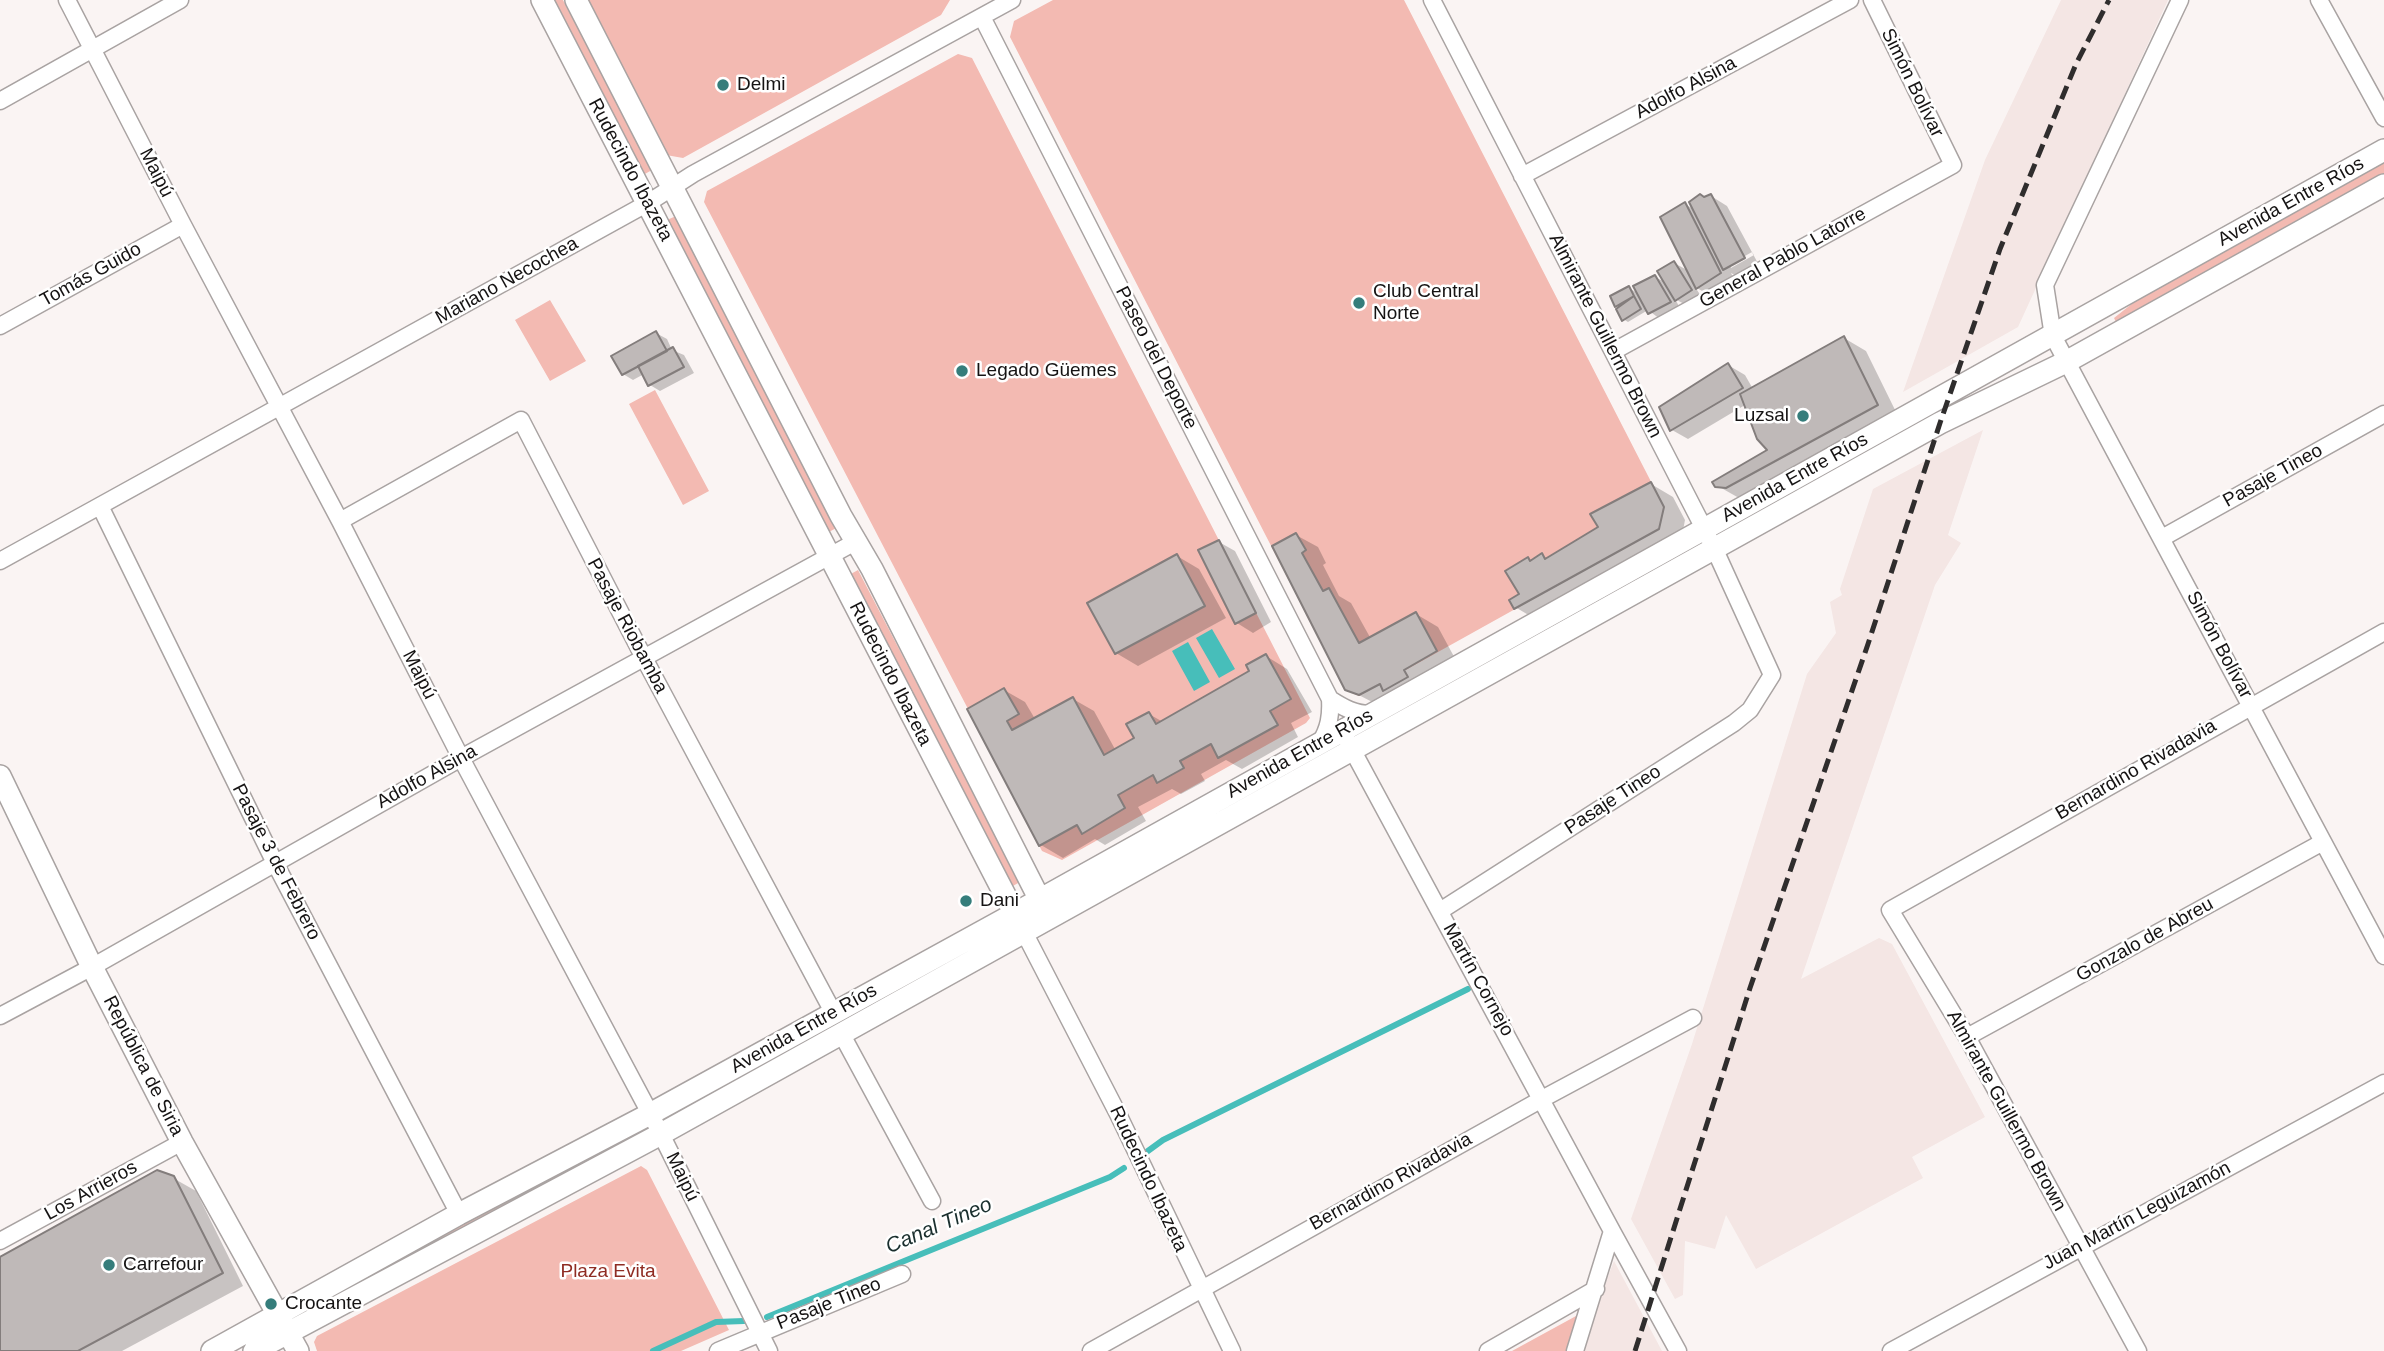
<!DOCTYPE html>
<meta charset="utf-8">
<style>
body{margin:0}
canvas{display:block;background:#faf4f3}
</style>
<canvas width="2384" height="1351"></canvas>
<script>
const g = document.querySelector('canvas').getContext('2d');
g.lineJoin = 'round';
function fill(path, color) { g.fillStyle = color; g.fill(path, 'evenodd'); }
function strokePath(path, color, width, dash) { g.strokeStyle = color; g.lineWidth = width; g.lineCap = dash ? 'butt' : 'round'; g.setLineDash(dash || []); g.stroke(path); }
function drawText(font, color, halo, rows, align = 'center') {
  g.font = font + ' Arial,sans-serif'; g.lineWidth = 5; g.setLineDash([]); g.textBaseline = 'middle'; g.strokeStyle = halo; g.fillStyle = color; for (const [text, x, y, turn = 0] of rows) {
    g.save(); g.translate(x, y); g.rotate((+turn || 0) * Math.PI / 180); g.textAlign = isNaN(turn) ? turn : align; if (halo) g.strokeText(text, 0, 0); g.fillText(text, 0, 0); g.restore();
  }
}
fill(new Path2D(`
 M 2061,0 L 2168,0 L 2018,327 L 1903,392 L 1985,160 Z
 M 1983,430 L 1948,535 L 1961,543 L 1935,585 L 1801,979 L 1879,938 L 1892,944 L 1985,1117 L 1912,1157 L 1923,1178 L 1756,1269 L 1726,1215 L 1715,1249 L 1685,1241 L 1683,1295 L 1675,1299 L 1631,1219 L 1692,1044 L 1807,674 L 1836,633 L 1830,602 L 1842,595 L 1840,589 L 1873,489 Z
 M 1614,1261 L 1662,1351 L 1579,1351 Z`), '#f4e6e4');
fill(new Path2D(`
 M 552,0 L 563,0 L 652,170 L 643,175 Z
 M 585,0 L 950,0 L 941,15 L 683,158 L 666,155 Z
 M 1053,0 L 1404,0 L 1664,507 L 1659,529 L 1359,696 L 1345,690 L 1010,37 L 1014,21 Z
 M 958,54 L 972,58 L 1310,718 L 1306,723 L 1062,860 L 1042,851 L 704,202 L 707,191 Z
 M 2384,162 L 2384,180 L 2117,324 L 2114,318 L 2138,299 Z
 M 676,216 L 838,527 L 829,532 L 667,220 Z
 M 550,300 L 586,361 L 550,381 L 515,320 Z
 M 655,390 L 709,491 L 683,505 L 629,404 Z
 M 858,570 L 1020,882 L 1011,887 L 849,575 Z
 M 834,1022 L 836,1025 L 694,1104 L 692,1101 Z
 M 625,1137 L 627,1140 L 312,1311 L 310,1307 Z
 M 641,1166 L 647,1170 L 729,1330 L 681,1351 L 317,1351 L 314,1342 L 317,1336 Z
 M 1587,1310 L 1572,1351 L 1512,1351 Z`), '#f3bab2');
fill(new Path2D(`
 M 1212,629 L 1235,669 L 1219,678 L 1196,638 Z
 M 1188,642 L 1210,682 L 1194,691 L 1172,651 Z`), '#47beba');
fill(new Path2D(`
 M 1711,196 L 1727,206 L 1760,267 L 1740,278 L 1731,273 L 1736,283 L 1713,297 L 1695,287 L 1701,296 L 1686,305 L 1675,299 L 1680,308 L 1660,319 L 1648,310 L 1628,322 L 1623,319 L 1621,308 L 1616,305 L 1629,288 L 1639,294 L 1655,277 L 1667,283 L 1674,263 L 1689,271 L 1685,204 L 1695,210 L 1705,199 ZM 1752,252 L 1754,255 L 1731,268 L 1731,264 Z
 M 656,333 L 667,339 L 672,350 L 684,355 L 694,373 L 660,391 L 650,385 L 644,374 L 633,380 L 623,374 Z
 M 1844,338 L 1866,351 L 1899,418 L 1739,498 L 1716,485 L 1769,450 L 1745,405 L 1688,439 L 1672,430 L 1728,365 L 1745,375 L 1753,389 Z
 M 1651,484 L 1673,497 L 1685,520 L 1681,541 L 1537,620 L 1515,607 L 1521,595 L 1528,559 L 1532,562 L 1542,555 L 1548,559 L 1600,528 Z
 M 1296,535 L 1318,547 L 1326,563 L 1323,565 L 1339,596 L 1351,603 L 1371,639 L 1416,614 L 1438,627 L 1458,664 L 1382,707 L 1347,689 Z
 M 1219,542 L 1235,551 L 1271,622 L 1253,633 L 1237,623 L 1200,551 Z
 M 1177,556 L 1199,569 L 1226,618 L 1138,666 L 1116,653 Z
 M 1266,656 L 1287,669 L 1312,712 L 1291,723 L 1298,737 L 1242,769 L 1226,760 L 1201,774 L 1205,781 L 1181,794 L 1172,789 L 1138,807 L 1146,821 L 1105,845 L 1095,839 L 1063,858 L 1041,845 L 969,709 L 1004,690 L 1025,702 L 1035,719 L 1073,699 L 1094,711 L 1116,751 L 1137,739 L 1149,714 L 1163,722 L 1252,672 Z
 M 173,1178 L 196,1191 L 243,1286 L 122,1351 L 0,1351 L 0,1259 Z`), '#0003');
strokePath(new Path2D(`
 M 1141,1156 L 1163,1140 L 1468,989
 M 767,1317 L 1110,1177 L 1124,1168
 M 653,1351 L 716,1322 L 744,1321`), '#47beba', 6);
const building = new Path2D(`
 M 1700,194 L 1704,197 L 1711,194 L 1745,258 L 1723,270 L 1689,202 Z
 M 1685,202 L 1721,273 L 1696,289 L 1660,217 Z
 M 1674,261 L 1692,290 L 1675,301 L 1657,271 Z
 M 1655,275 L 1671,302 L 1648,314 L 1633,286 Z
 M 1629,286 L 1634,296 L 1615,307 L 1610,296 Z
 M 1634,296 L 1641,309 L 1622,321 L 1616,309 Z
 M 656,331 L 667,351 L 622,375 L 611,356 Z
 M 1844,336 L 1878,405 L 1726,488 L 1715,487 L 1712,482 L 1767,450 L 1757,439 L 1740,394 Z
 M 673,347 L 684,367 L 648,386 L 638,366 Z
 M 1728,363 L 1743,388 L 1670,431 L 1659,407 Z
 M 1651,482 L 1664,507 L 1659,529 L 1514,609 L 1509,600 L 1519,594 L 1505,571 L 1528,557 L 1530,561 L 1542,553 L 1545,559 L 1598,527 L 1590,514 Z
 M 1296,533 L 1306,550 L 1302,553 L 1323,591 L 1329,588 L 1359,643 L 1416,612 L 1437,651 L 1404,670 L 1408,677 L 1383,691 L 1380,684 L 1359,695 L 1345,690 L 1272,546 Z
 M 1219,540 L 1256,613 L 1235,624 L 1198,550 Z
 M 1177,554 L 1205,606 L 1115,654 L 1087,603 Z
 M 1266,654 L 1291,699 L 1270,711 L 1278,725 L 1218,758 L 1211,744 L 1180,761 L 1184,768 L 1157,783 L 1153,775 L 1118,795 L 1125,808 L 1082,834 L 1077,825 L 1039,846 L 967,709 L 1004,688 L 1019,714 L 1007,721 L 1012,730 L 1073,697 L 1104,755 L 1134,738 L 1126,724 L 1149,712 L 1156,724 L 1249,671 L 1246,665 Z
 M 157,1170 L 174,1176 L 223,1273 L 78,1351 L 0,1351 L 0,1257 Z`);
fill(building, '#bfb9b8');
strokePath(building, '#837d7c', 2);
const street = new Path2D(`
 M 67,0 L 183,225 L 340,521 L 461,758 L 661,1134 L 769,1351
 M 1432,0 L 1715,550 L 1772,675 L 1750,710 L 1734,723 L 1440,911
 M 2180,0 L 2045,285 L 2053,336 L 2384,956
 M 2319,0 L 2384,118
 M 982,17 L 1330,699
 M 0,101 L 180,0
 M 1522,176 L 1850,0
 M 0,326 L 183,225
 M 1614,351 L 1953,165 L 1872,0
 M 100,506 L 275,863 L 459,1214
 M 340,521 L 521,420 L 644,658 L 833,1012
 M 2162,538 L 2384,414
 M 0,561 L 648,203 L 693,174 L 1012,0
 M 1347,740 L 1612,1231 L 1575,1351
 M 1320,743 C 1329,728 1331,716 1330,699 C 1344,708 1355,714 1371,714
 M 1024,932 L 1118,1114 L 1232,1351
 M 0,1016 L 92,967 L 461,758 L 857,541
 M 841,1033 L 932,1201
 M 1967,1037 L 2323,842
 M 1612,1231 L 1678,1351
 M 0,1241 L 182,1142
 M 718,1351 L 902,1274
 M 1091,1351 L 1542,1099 L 1693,1018
 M 1488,1351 L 1596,1289
 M 1891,1351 L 2384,1083
 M 2138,1351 L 1967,1037 L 1890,910 L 2384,632`);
const secondary = new Path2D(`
 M 542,0 L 1020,924
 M 576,0 L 841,516 L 872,569 L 1045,910
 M 0,776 L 92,967 L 182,1142 L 298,1351
 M 212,1351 L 459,1214 L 650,1114 L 1014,914 L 2384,150
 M 254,1351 L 661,1134 L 1940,423 L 2066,362 L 2384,185`);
strokePath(street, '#a9a3a2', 19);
strokePath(secondary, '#a9a3a2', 24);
strokePath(street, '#fff', 16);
strokePath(secondary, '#fff', 21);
strokePath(new Path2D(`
 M 1635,1351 L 1750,988 L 1868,644 L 1940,423 L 2000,249 L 2076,64 L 2109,0`), '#2f2d2d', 5, [14, 7]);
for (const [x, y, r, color] of [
 [723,85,7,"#357d7b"],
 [1359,303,7,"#357d7b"],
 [962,371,7,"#357d7b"],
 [1803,416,7,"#357d7b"],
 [966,901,7,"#357d7b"],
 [109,1265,7,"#357d7b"],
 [271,1304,7,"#357d7b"]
]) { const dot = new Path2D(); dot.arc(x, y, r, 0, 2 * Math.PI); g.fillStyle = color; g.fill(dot); strokePath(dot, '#fff', 2.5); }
drawText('19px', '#151313', '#fff', [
 ["Simón Bolívar",1912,83,64],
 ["Adolfo Alsina",1686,88,-28],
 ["Rudecindo Ibazeta",630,170,62],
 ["Maipú",156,173,63],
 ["Avenida Entre Ríos",2291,202,-29],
 ["General Pablo Latorre",1783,258,-29],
 ["Tomás Guido",91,275,-29],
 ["Mariano Necochea",507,281,-29],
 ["Almirante Guillermo Brown",1605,336,63],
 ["Paseo del Deporte",1156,358,63],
 ["Pasaje Tineo",2273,476,-29],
 ["Avenida Entre Ríos",1795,478,-29],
 ["Pasaje Riobamba",627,626,62],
 ["Simón Bolívar",2219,645,62],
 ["Rudecindo Ibazeta",890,674,63],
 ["Maipú",419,675,63],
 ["Avenida Entre Ríos",1300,754,-29],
 ["Bernardino Rivadavia",2136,770,-30],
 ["Adolfo Alsina",427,777,-29],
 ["Pasaje Tineo",1613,800,-33],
 ["Pasaje 3 de Febrero",276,862,63],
 ["Gonzalo de Abreu",2145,940,-29],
 ["Martín Cornejo",1478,980,61],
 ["Avenida Entre Ríos",804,1029,-29],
 ["República de Siria",143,1066,63],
 ["Almirante Guillermo Brown",2006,1111,61],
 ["Maipú",682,1177,64],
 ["Rudecindo Ibazeta",1148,1179,65],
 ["Bernardino Rivadavia",1391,1182,-29],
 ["Los Arrieros",91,1191,-29],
 ["Juan Martín Leguizamón",2137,1216,-28],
 ["Pasaje Tineo",829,1304,-22]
]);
drawText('19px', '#151313', '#fff', [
 ["Delmi",737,85],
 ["Club Central",1373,292],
 ["Norte",1373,314],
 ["Legado Güemes",976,371],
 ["Luzsal",1789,416,"right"],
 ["Dani",980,901],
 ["Carrefour",123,1265],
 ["Crocante",285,1304]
], 'left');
drawText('19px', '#8f2c23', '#fff', [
 ["Plaza Evita",608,1272]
]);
drawText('italic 21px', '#1a2f2e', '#fff', [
 ["Canal Tineo",939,1226,-23]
]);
</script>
